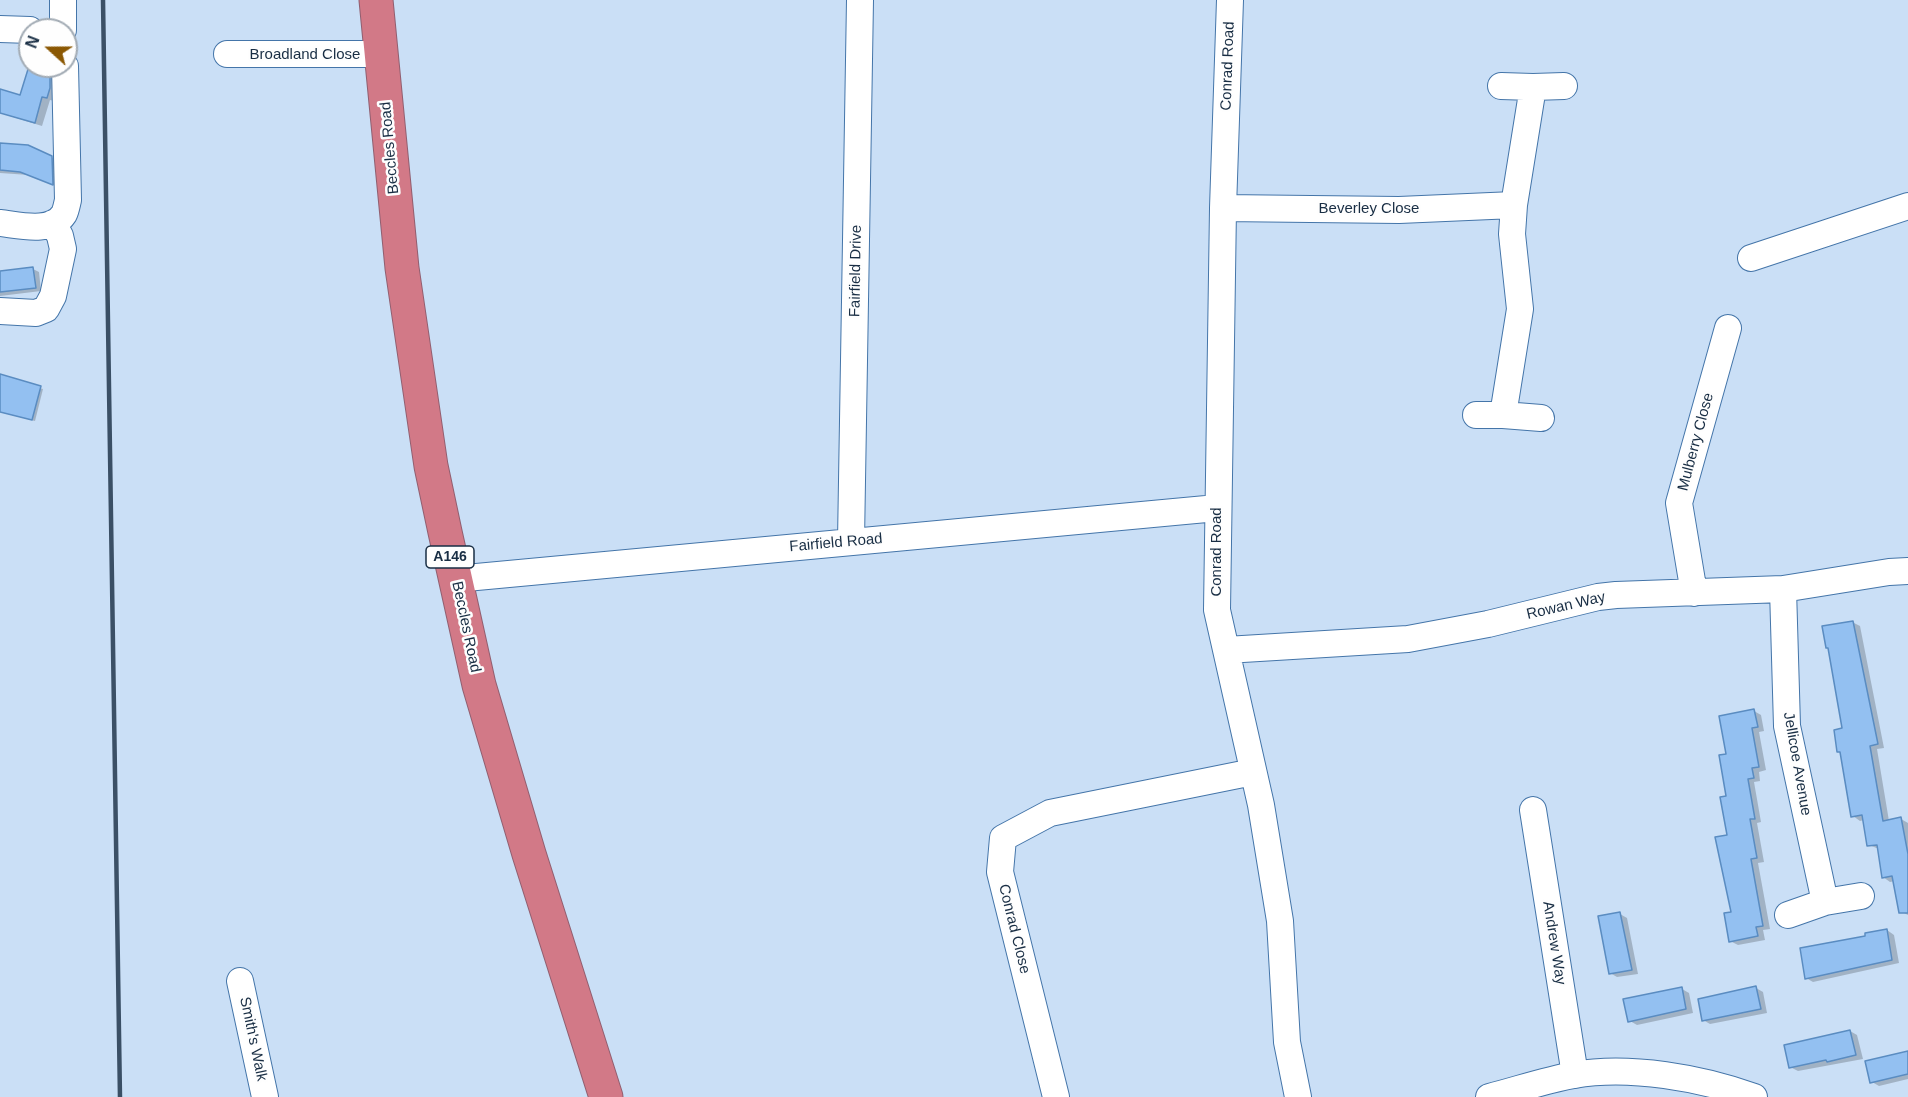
<!DOCTYPE html>
<style>
body{margin:0}
#map{position:relative;width:1908px;height:1097px;overflow:hidden;background:#cadff6;font-family:Helvetica,sans-serif}
canvas{display:block}
.north{position:absolute;left:18px;top:18px;width:60px;height:60px;box-sizing:border-box;background:#fefefe;border:2px solid #a2abb4;border-radius:50%;rotate:291deg;font-size:16px;font-weight:700;line-height:24px;text-align:center;color:#192e44}
.north::after{content:'';display:block;margin:auto;width:21px;height:27px;background:#8b5803;clip-path:polygon(50% 0,100% 100%,50% 72%,0 100%)}
</style>
<div id="map">
<canvas width="1908" height="1097"></canvas>
<div class="north">N</div>
</div>
<script>
const g = document.querySelector('canvas').getContext('2d');
g.lineJoin = 'round';
function fill(path, color) { g.fillStyle = color; g.fill(path, 'evenodd'); }
function strokePath(path, color, width, dash) { g.strokeStyle = color; g.lineWidth = width; g.lineCap = dash ? 'butt' : 'round'; g.setLineDash(dash || []); g.stroke(path); }
function drawText(font, color, halo, rows, align = 'center') {
  g.font = font + ' Helvetica,sans-serif'; g.lineWidth = 5; g.setLineDash([]); g.textBaseline = 'middle'; g.strokeStyle = halo; g.fillStyle = color; for (const [text, x, y, turn = 0] of rows) {
    g.save(); g.translate(x, y); g.rotate((+turn || 0) * Math.PI / 180); g.textAlign = isNaN(turn) ? turn : align; if (halo) g.strokeText(text, 0, 0); g.fillText(text, 0, 0); g.restore();
  }
}
fill(new Path2D(`
 M 31,66 L 59,66 L 54,101 L 50,100 L 42,126 L 0,113 L 0,91 L 21,97 Z
 M 0,145 L 51,157 L 59,161 L 59,187 L 29,175 L 0,173 Z
 M 33,269 L 39,272 L 41,291 L 0,296 L 0,272 Z
 M 0,377 L 43,389 L 35,421 L 0,412 Z
 M 1852,622 L 1860,626 L 1884,748 L 1877,749 L 1889,821 L 1901,819 L 1908,823 L 1908,915 L 1900,911 L 1895,881 L 1890,882 L 1883,877 L 1879,849 L 1869,845 L 1864,820 L 1860,821 L 1853,816 L 1844,730 Z
 M 1754,711 L 1761,715 L 1764,731 L 1759,732 L 1766,770 L 1759,772 L 1760,781 L 1754,782 L 1761,822 L 1757,823 L 1764,862 L 1758,863 L 1770,929 L 1763,930 L 1765,940 L 1738,945 L 1730,941 L 1733,913 L 1729,836 L 1728,755 Z
 M 1620,914 L 1627,918 L 1638,974 L 1617,977 L 1610,973 Z
 M 1887,930 L 1894,935 L 1899,963 L 1813,982 L 1806,978 L 1867,937 Z
 M 1756,988 L 1763,992 L 1767,1013 L 1710,1024 L 1703,1020 Z
 M 1682,989 L 1689,993 L 1693,1013 L 1637,1025 L 1630,1021 Z
 M 1850,1031 L 1857,1035 L 1863,1059 L 1798,1071 L 1790,1067 Z
 M 1908,1052 L 1908,1079 L 1879,1086 L 1872,1082 Z`), '#0003');
const building = new Path2D(`
 M 29,66 L 50,66 L 50,88 L 47,98 L 42,97 L 35,123 L 0,113 L 0,89 L 20,95 Z
 M 0,143 L 28,145 L 52,156 L 53,185 L 20,172 L 0,170 Z
 M 33,267 L 36,288 L 0,292 L 0,271 Z
 M 0,374 L 41,386 L 32,420 L 0,412 Z
 M 1853,621 L 1878,744 L 1870,746 L 1883,821 L 1901,817 L 1908,854 L 1908,913 L 1899,913 L 1892,876 L 1882,878 L 1877,845 L 1867,846 L 1862,815 L 1851,817 L 1840,752 L 1837,752 L 1834,730 L 1842,728 L 1828,648 L 1826,648 L 1822,626 Z
 M 1754,709 L 1758,727 L 1752,728 L 1759,767 L 1752,768 L 1754,778 L 1748,779 L 1755,819 L 1750,819 L 1757,858 L 1751,859 L 1763,926 L 1756,927 L 1758,936 L 1729,942 L 1724,913 L 1731,912 L 1715,837 L 1727,835 L 1720,797 L 1726,796 L 1719,755 L 1726,754 L 1719,716 Z
 M 1620,912 L 1632,970 L 1609,974 L 1598,916 Z
 M 1887,929 L 1892,960 L 1805,979 L 1800,948 L 1865,936 L 1865,933 Z
 M 1756,986 L 1761,1009 L 1702,1021 L 1698,999 Z
 M 1682,987 L 1686,1009 L 1628,1022 L 1623,999 Z
 M 1850,1030 L 1856,1055 L 1827,1062 L 1826,1060 L 1789,1068 L 1784,1045 Z
 M 1908,1051 L 1908,1074 L 1870,1083 L 1865,1061 Z`);
fill(building, '#93c0f1');
strokePath(building, '#5a8cc1', 1.5);
const minor = new Path2D(`
 M 63,0 L 63,30
 M 1230,0 L 1223,208 L 1217,610 L 1261,805 L 1280,921 L 1287,1042 L 1298,1097
 M 0,29 L 30,30
 M 227,54 L 383,54
 M 1533,87 L 1564,86
 M 1223,208 L 1399,210 L 1514,205
 M 0,223 C 19,225 51,234 64,214 C 66,210 67,204 68,200 L 65,66
 M 1751,258 L 1908,206
 M 0,311 L 36,313 L 46,309 L 53,296 L 63,249 L 60,236 L 53,223
 M 1476,415 L 1503,415 L 1520,309 L 1512,234 L 1514,205 L 1533,87 L 1501,86
 M 1503,415 L 1541,418
 M 851,541 L 860,0
 M 455,579 L 1217,508
 M 1783,589 L 1787,726 L 1825,902 L 1861,896
 M 1694,593 L 1679,503 L 1728,328
 M 1226,650 L 1408,639 L 1488,624 L 1598,597 L 1616,595 L 1783,589 L 1889,572 L 1908,571
 M 1533,810 L 1575,1075
 M 1788,915 L 1825,902
 M 240,981 L 265,1097
 M 1056,1097 L 1000,872 L 1003,838 L 1050,813 L 1253,772
 M 1489,1097 C 1517,1090 1545,1080 1574,1075 C 1629,1065 1702,1078 1754,1097`);
const highway = new Path2D(`
 M 376,0 L 402,268 L 431,466 L 445,532 L 479,685 L 529,854 L 606,1097`);
strokePath(minor, '#4475a9', 28);
strokePath(highway, '#915f70', 35);
strokePath(minor, '#fff', 26);
strokePath(highway, '#d27987', 33);
strokePath(new Path2D(`
 M 103,0 L 120,1097`), '#3a4f65', 4.5);
for (const [x, y, w] of [
 [450,557,48]
]) { const box = new Path2D(); box.roundRect(x - w / 2, y - 11, w, 22, 4.5); g.fillStyle = '#fefefe'; g.fill(box); strokePath(box, '#192e44', 1.5); }
drawText('bold 14px', '#192e44', null, [
 ["A146",450,557]
]);
drawText('15px', '#192e44', '#fefefe', [
 ["Broadland Close",305,55],
 ["Conrad Road",1228,66,-88],
 ["Beccles Road",390,148,-95],
 ["Beverley Close",1369,209],
 ["Fairfield Drive",856,271,-89],
 ["Mulberry Close",1696,442,-75],
 ["Fairfield Road",836,543,-5],
 ["Conrad Road",1217,552,-90],
 ["Rowan Way",1566,606,-13],
 ["Beccles Road",466,627,78],
 ["Jellicoe Avenue",1797,764,80],
 ["Conrad Close",1014,929,76],
 ["Andrew Way",1554,943,81],
 ["Smith's Walk",253,1039,78]
]);
</script>
